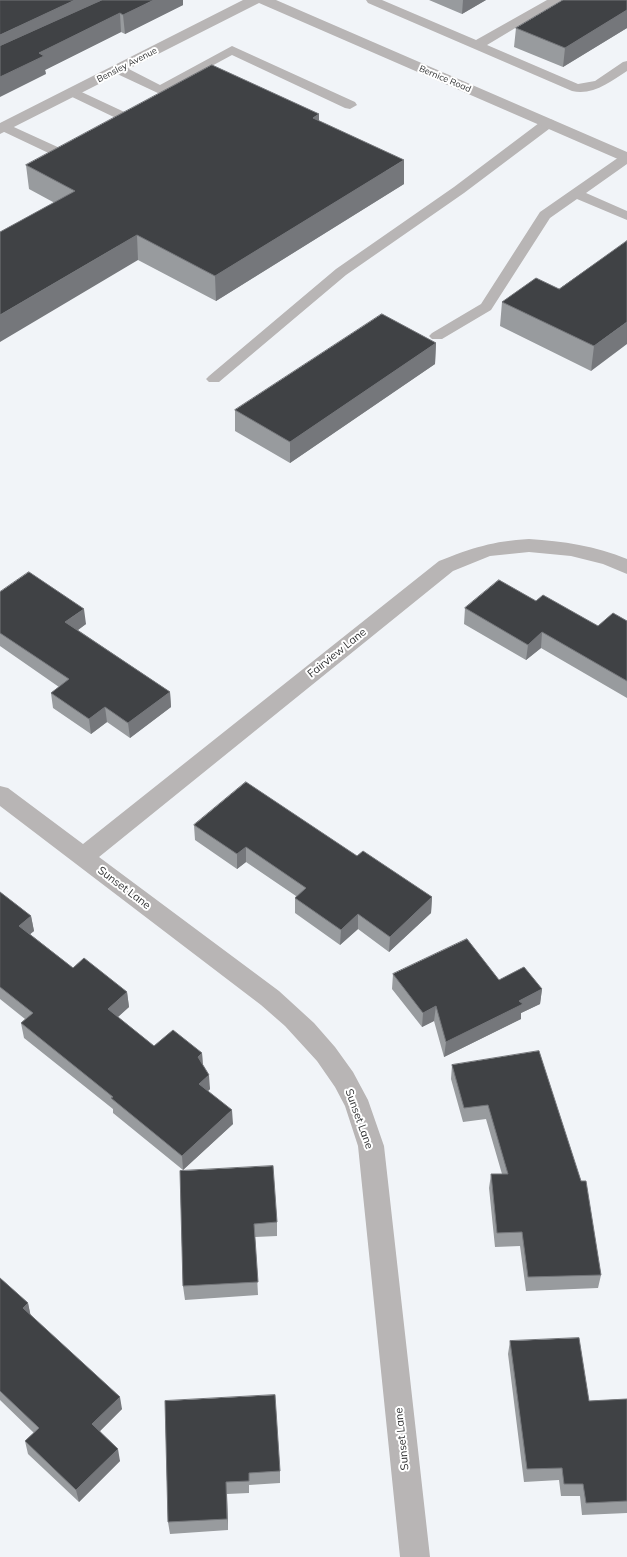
<!DOCTYPE html>
<style>
body{margin:0}
canvas{display:block;background:#f1f4f8}
</style>
<canvas width="627" height="1557"></canvas>
<script>
const g = document.querySelector('canvas').getContext('2d');
g.lineJoin = 'round';
function fill(path, color) { g.fillStyle = color; g.fill(path, 'evenodd'); }
function strokePath(path, color, width, dash) { g.strokeStyle = color; g.lineWidth = width; g.lineCap = dash ? 'butt' : 'round'; g.setLineDash(dash || []); g.stroke(path); }
function drawText(font, color, halo, rows, align = 'center') {
  g.font = font + ' Mulish,sans-serif'; g.lineWidth = 4; g.setLineDash([]); g.textBaseline = 'middle'; g.strokeStyle = halo; g.fillStyle = color; for (const [text, x, y, turn = 0] of rows) {
    g.save(); g.translate(x, y); g.rotate((+turn || 0) * Math.PI / 180); g.textAlign = isNaN(turn) ? turn : align; if (halo) g.strokeText(text, 0, 0); g.fillText(text, 0, 0); g.restore();
  }
}
fill(new Path2D(`
 M 366,0 L 382,0 L 476,40 L 547,0 L 562,0 L 487,45 L 578,84 L 595,81 L 623,62 L 627,61 L 627,71 C 611,81 593,96 572,91 L 368,3 Z
 M 232,46 L 355,102 L 357,105 L 350,109 L 345,108 L 232,55 L 160,94 L 113,72 L 112,69 L 113,66 L 123,66 L 160,85 Z
 M 73,88 L 133,116 L 135,119 L 120,129 L 110,129 L 108,126 L 118,119 L 68,95 L 67,92 L 68,89 Z
 M 548,119 L 553,120 L 555,123 L 553,126 L 464,193 L 346,275 L 219,382 L 209,382 L 206,379 L 209,376 L 336,269 L 454,187 L 543,120 Z
 M 5,123 L 62,149 L 72,143 L 82,143 L 84,146 L 67,157 L 57,157 L 0,130 L 0,124 Z
 M 627,154 L 627,164 L 586,193 L 627,211 L 627,220 L 577,199 L 550,218 L 491,310 L 442,339 L 432,339 L 429,336 L 432,333 L 481,304 L 540,212 L 622,155 Z`), '#b8b5b5');
fill(new Path2D(`
 M 243,0 L 276,0 L 627,152 L 627,163 L 259,3 L 0,134 L 0,123 Z
 M 529,539 C 563,541 596,546 627,559 L 627,574 L 603,564 L 571,556 L 529,552 L 490,556 L 453,571 L 99,857 L 279,991 L 314,1023 L 335,1047 L 353,1072 L 368,1100 L 384,1146 L 430,1557 L 400,1557 L 358,1146 L 345,1106 L 335,1087 L 317,1061 L 285,1026 L 261,1005 L 0,806 L 0,786 L 8,788 L 83,844 L 439,561 C 472,548 493,541 529,539 Z`), '#b8b5b5');
fill(new Path2D(`
 M 0,0 L 183,5 L 125,34 L 121,32 L 45,70 L 46,74 Z
 M 429,0 L 486,0 L 462,14 Z
 M 627,0 L 627,28 L 563,67 L 514,47 L 516,28 Z
 M 319,121 L 404,184 L 216,301 L 138,260 L 53,202 L 29,189 L 26,165 Z
 M 627,241 L 591,371 L 500,326 L 502,302 L 559,289 Z
 M 436,343 L 435,364 L 290,463 L 235,431 L 235,410 Z
 M 0,592 L 86,624 L 78,630 L 170,692 L 171,707 L 130,738 L 107,722 L 91,734 L 53,708 L 51,693 L 59,687 L 0,646 Z
 M 536,601 L 598,626 L 627,621 L 627,698 L 541,648 L 526,660 L 464,624 L 465,608 Z
 M 194,825 L 357,856 L 432,897 L 431,913 L 389,952 L 358,929 L 340,945 L 295,913 L 295,898 L 296,896 L 246,862 L 237,869 L 195,840 Z
 M 0,892 L 31,916 L 34,931 L 30,934 L 73,968 L 127,992 L 129,1007 L 118,1017 L 154,1046 L 202,1053 L 203,1066 L 210,1089 L 208,1091 L 233,1124 L 183,1170 L 113,1113 L 113,1109 L 24,1038 L 21,1023 L 25,1019 L 0,999 Z
 M 393,974 L 499,980 L 542,989 L 540,1004 L 521,1013 L 521,1019 L 444,1057 L 434,1021 L 422,1027 L 392,989 Z
 M 539,1051 L 601,1275 L 598,1288 L 526,1291 L 520,1246 L 495,1247 L 489,1188 L 491,1174 L 502,1174 L 486,1119 L 463,1122 L 451,1079 L 452,1065 Z
 M 180,1171 L 277,1222 L 277,1236 L 255,1237 L 258,1295 L 185,1300 L 183,1286 Z
 M 0,1278 L 28,1303 L 30,1314 L 122,1409 L 100,1431 L 120,1461 L 79,1502 L 28,1454 L 25,1441 L 34,1433 L 0,1400 Z
 M 510,1341 L 589,1401 L 627,1399 L 627,1513 L 582,1515 L 580,1496 L 561,1496 L 559,1480 L 524,1482 L 508,1354 Z
 M 165,1401 L 280,1471 L 280,1483 L 249,1485 L 249,1493 L 227,1494 L 228,1530 L 170,1534 L 168,1522 Z`), '#989b9e');
fill(new Path2D(`
 M 75,0 L 102,0 L 0,55 L 0,35 Z
 M 154,0 L 183,0 L 183,5 L 125,34 L 123,15 Z
 M 463,0 L 486,0 L 462,14 Z
 M 627,10 L 627,28 L 563,67 L 565,48 Z
 M 120,13 L 121,32 L 45,70 L 46,74 L 0,97 L 0,77 L 39,53 Z
 M 319,114 L 319,138 L 313,118 Z
 M 404,160 L 404,184 L 216,301 L 215,276 Z
 M 137,235 L 138,260 L 0,342 L 0,315 Z
 M 627,322 L 627,344 L 591,371 L 594,346 Z
 M 436,343 L 435,364 L 290,463 L 290,442 Z
 M 84,609 L 86,624 L 67,638 L 65,622 Z
 M 542,632 L 541,648 L 526,660 L 528,645 Z
 M 170,692 L 171,707 L 130,738 L 128,723 Z
 M 105,707 L 107,722 L 91,734 L 89,719 Z
 M 246,847 L 246,862 L 237,869 L 237,854 Z
 M 432,897 L 431,913 L 389,952 L 390,937 Z
 M 358,914 L 358,929 L 340,945 L 341,930 Z
 M 31,916 L 34,931 L 22,941 L 19,926 Z
 M 542,989 L 540,1004 L 521,1013 L 521,1019 L 444,1057 L 446,1042 L 519,1001 Z
 M 127,992 L 129,1007 L 110,1024 L 108,1009 Z
 M 436,1006 L 434,1021 L 422,1027 L 423,1013 Z
 M 202,1053 L 203,1068 L 198,1057 Z
 M 209,1075 L 210,1089 L 200,1099 L 199,1084 Z
 M 232,1110 L 233,1124 L 183,1170 L 182,1156 Z
 M 28,1303 L 31,1317 L 23,1308 Z
 M 120,1397 L 122,1409 L 95,1436 L 92,1424 Z
 M 118,1449 L 120,1461 L 79,1502 L 76,1490 Z
 M 226,1482 L 227,1494 L 228,1530 L 227,1519 Z`), '#75777b');
const building = new Path2D(`
 M 0,0 L 75,0 L 0,35 Z
 M 102,0 L 154,0 L 123,15 L 120,13 L 39,53 L 44,56 L 0,77 L 0,46 Z
 M 563,0 L 627,0 L 627,10 L 565,48 L 516,28 Z
 M 212,65 L 319,114 L 313,118 L 404,160 L 215,276 L 137,235 L 0,315 L 0,232 L 75,191 L 26,165 Z
 M 627,241 L 627,322 L 594,346 L 502,302 L 536,278 L 559,289 Z
 M 382,314 L 436,343 L 290,442 L 235,410 Z
 M 29,572 L 84,609 L 65,622 L 170,692 L 128,723 L 105,707 L 89,719 L 51,693 L 69,679 L 0,633 L 0,592 Z
 M 499,580 L 536,601 L 543,595 L 598,626 L 613,613 L 627,621 L 627,681 L 542,632 L 528,645 L 465,608 Z
 M 246,782 L 357,856 L 363,851 L 432,897 L 390,937 L 358,914 L 341,930 L 295,898 L 306,888 L 246,847 L 237,854 L 194,825 Z
 M 0,892 L 31,916 L 19,926 L 73,968 L 84,958 L 127,992 L 108,1009 L 154,1046 L 173,1030 L 202,1053 L 198,1057 L 209,1075 L 199,1084 L 232,1110 L 182,1156 L 111,1098 L 113,1097 L 21,1023 L 33,1013 L 0,987 Z
 M 467,939 L 499,980 L 524,967 L 542,989 L 519,1001 L 523,1004 L 446,1042 L 436,1006 L 423,1013 L 393,974 Z
 M 539,1051 L 581,1181 L 586,1181 L 601,1275 L 528,1277 L 522,1232 L 497,1233 L 491,1174 L 508,1174 L 488,1105 L 464,1108 L 452,1065 Z
 M 273,1166 L 277,1222 L 254,1224 L 258,1282 L 183,1286 L 180,1171 Z
 M 0,1278 L 28,1303 L 23,1308 L 120,1397 L 92,1424 L 118,1449 L 76,1490 L 25,1441 L 39,1428 L 0,1391 Z
 M 579,1338 L 589,1401 L 627,1399 L 627,1501 L 586,1503 L 583,1484 L 564,1484 L 562,1468 L 527,1469 L 510,1341 Z
 M 275,1395 L 280,1471 L 249,1473 L 249,1481 L 226,1482 L 227,1519 L 168,1522 L 165,1401 Z`);
fill(building, '#404245');
strokePath(building, '#75777b', 1);
drawText('9px', '#313233', '#fff', [
 ["Bensley Avenue",127,65,-27],
 ["Bernice Road",445,79,23]
]);
drawText('11px', '#313233', '#fff', [
 ["Fairview Lane",337,653,-39],
 ["Sunset Lane",124,888,37],
 ["Sunset Lane",359,1119,70],
 ["Sunset Lane",402,1439,-96]
]);
</script>
